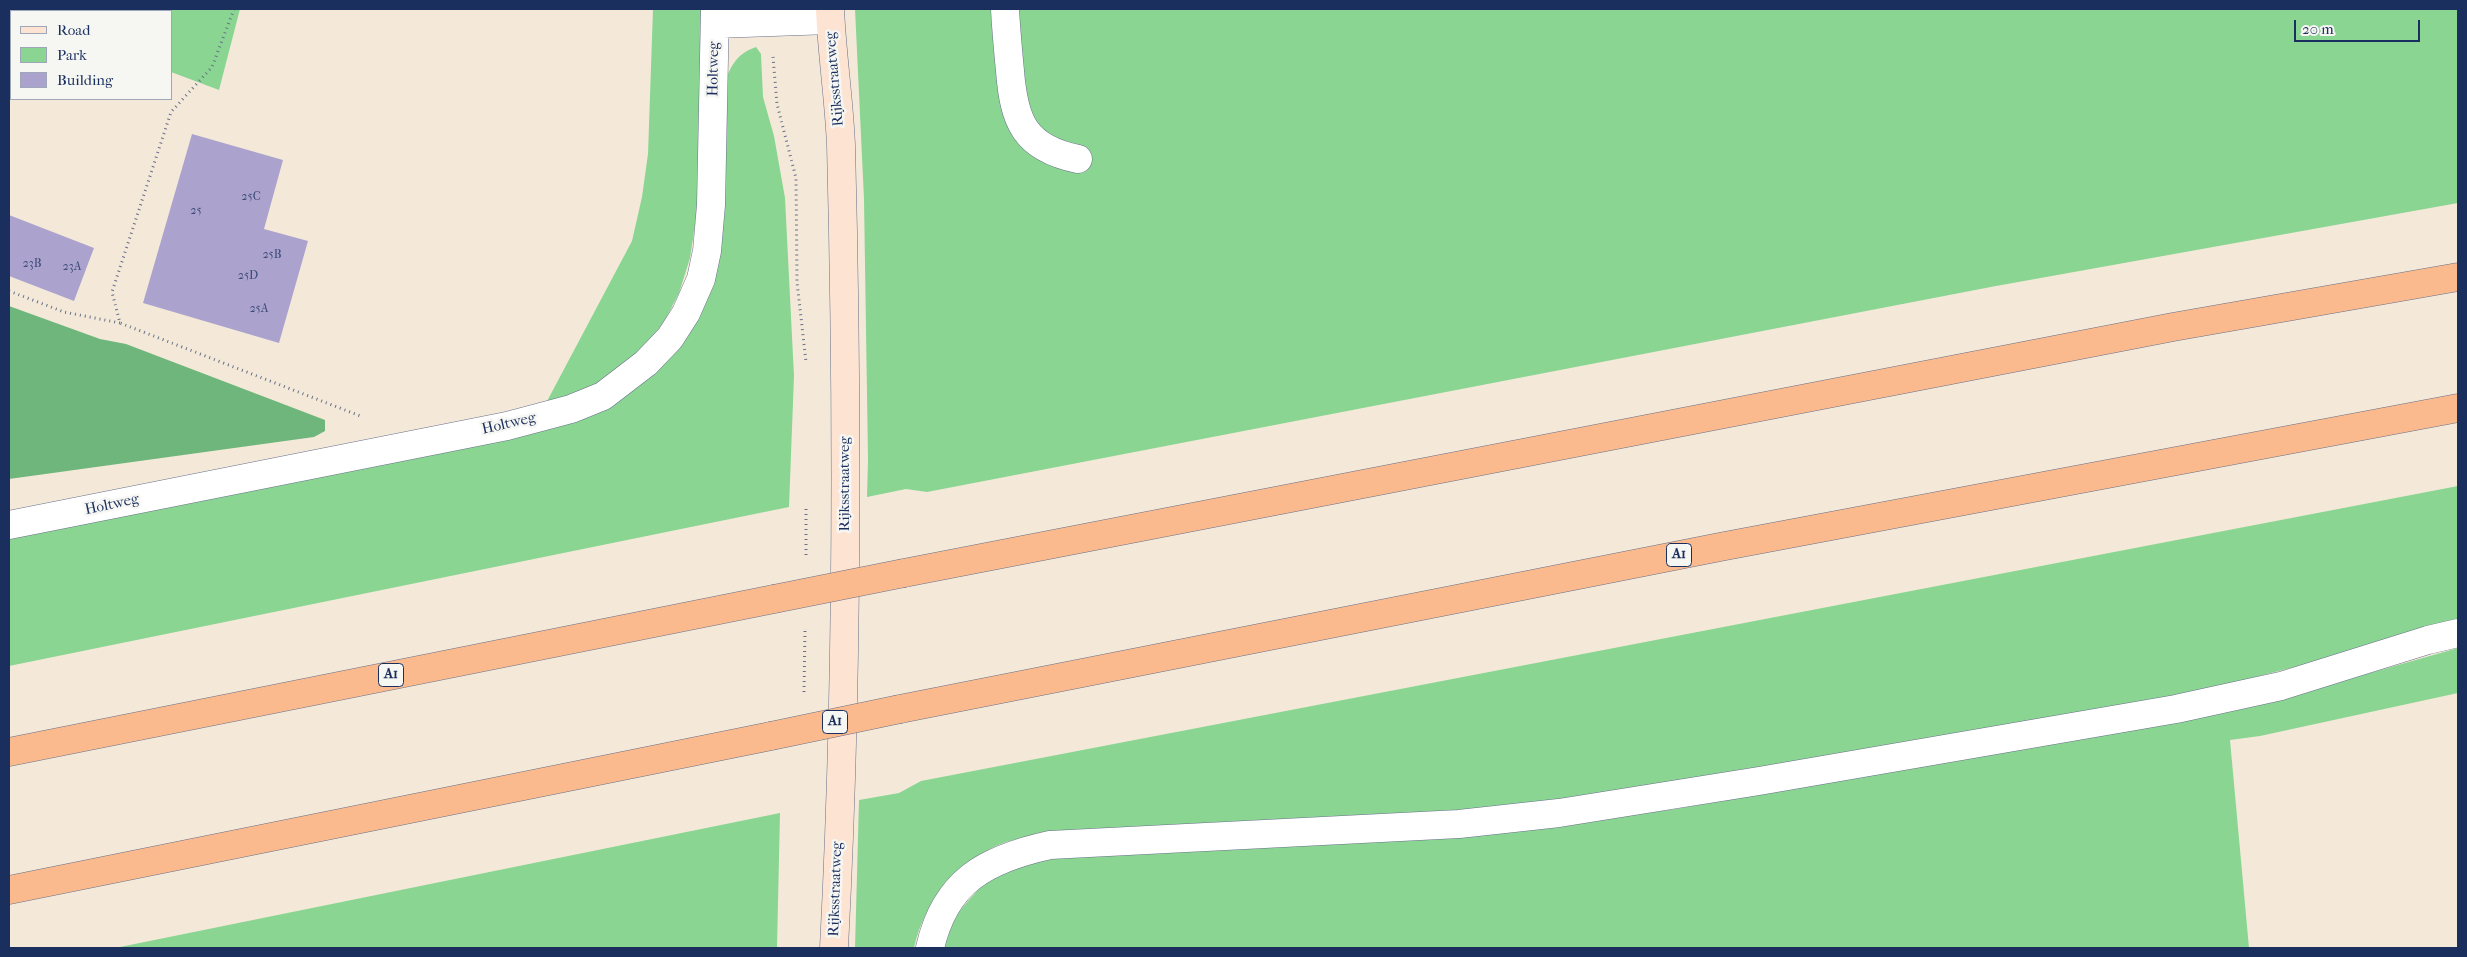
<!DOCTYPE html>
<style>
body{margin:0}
#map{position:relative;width:2467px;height:957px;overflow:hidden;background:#f4e9d9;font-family:"IM FELL French Canon",serif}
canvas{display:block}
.frame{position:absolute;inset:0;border:10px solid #1b2f5e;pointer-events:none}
.legend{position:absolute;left:10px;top:10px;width:162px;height:90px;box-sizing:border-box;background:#f6f6f2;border:1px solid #9ea6b7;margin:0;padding:6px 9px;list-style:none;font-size:15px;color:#1b2f5e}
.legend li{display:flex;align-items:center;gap:10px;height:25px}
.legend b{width:25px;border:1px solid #9ea6b7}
.scale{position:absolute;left:2294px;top:20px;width:126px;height:22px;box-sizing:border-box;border:2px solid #1b2f5e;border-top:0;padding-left:6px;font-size:15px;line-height:18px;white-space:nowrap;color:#1b2f5e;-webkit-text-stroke:4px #f6f6f2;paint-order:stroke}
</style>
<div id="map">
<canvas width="2467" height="957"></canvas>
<div class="frame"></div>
<ul class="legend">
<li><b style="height:6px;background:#fde3d1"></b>Road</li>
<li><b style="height:14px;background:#8ad592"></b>Park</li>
<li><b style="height:14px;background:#aba3ce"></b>Building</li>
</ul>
<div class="scale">20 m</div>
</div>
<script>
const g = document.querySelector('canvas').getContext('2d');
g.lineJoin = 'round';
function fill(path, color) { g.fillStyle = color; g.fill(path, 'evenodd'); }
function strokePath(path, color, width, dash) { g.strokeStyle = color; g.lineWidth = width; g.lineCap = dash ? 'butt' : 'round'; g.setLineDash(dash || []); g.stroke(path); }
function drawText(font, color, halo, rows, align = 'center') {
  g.font = font + ' "IM FELL French Canon",serif'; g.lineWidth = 5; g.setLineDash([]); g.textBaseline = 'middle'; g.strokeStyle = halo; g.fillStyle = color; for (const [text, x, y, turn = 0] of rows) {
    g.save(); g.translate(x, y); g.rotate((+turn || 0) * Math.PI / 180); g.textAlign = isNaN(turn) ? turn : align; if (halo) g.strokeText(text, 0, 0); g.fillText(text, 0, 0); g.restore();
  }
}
fill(new Path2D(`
 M 9,9 L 240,9 L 219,90 L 171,72 L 171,11 L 13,11 Z
 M 653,9 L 704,9 L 698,205 L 690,258 L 679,293 L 663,324 L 623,369 L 579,394 L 545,405 L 632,241 L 642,197 L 648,154 Z
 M 855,9 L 994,9 L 1002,100 L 1048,135 L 1027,112 L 1014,9 L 2458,9 L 2458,203 L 1996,286 L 927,492 L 906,489 L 867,497 L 868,460 L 864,199 Z
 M 756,47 L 761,54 L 763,97 L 774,136 L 785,198 L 794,376 L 789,507 L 9,666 L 9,537 L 547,428 L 693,321 L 723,89 C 729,69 735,54 756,47 Z
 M 2458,486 L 2458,619 L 2337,656 L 2193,693 L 2026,725 L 1568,799 L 1453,812 L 1043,835 C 1031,837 1017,838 1006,842 C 960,858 924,901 914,948 L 855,948 L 859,800 L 899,793 L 921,781 Z
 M 2458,648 L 2458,693 L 2260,736 L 2230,740 L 2249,948 L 941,948 L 955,916 L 983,884 L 1002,872 L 1033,861 L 1068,857 L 1242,849 L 1512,831 L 1676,809 L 2247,708 Z
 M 780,813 L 777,948 L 115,948 Z`), '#8ad592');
fill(new Path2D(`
 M 9,306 L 100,339 L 126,344 L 325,420 L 325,431 L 314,437 L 9,479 Z`), '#6fb67c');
fill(new Path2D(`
 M 192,134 L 283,160 L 264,229 L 308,241 L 279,343 L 143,303 Z
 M 9,215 L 94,248 L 74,301 L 9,276 Z`), '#aba3ce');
const street = new Path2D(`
 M 1005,9 C 1006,29 1008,50 1010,71 C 1014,121 1024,148 1078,159
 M 715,24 L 830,20
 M 9,525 L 507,426 L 571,409 L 603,396 L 646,363 L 670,338 L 686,313 L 701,279 L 707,251 L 711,205 L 715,9
 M 930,948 C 945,881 986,859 1050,845 L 1459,824 L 1559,813 L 1759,781 L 2176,709 L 2281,686 L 2428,640 L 2458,633`);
const secondary = new Path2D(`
 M 830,9 C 832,54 839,100 841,145 C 848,413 848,681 834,948`);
const highway = new Path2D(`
 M 904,573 L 2173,327 L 2458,277
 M 900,709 L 1725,546 L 2458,408
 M 9,752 L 774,599
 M 9,890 L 771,736`);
strokePath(street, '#677089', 29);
strokePath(secondary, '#677089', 29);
strokePath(highway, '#677089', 29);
strokePath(new Path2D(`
 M 234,9 L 212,67 L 171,112 L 112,292 L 120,323 L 363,417
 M 773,57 L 777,104 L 796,178 L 797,282 L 806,362
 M 9,291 L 64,312 L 120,323
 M 806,555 L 806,509
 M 804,692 L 805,629`), '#677089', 3, [1, 4]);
strokePath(street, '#fff', 28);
strokePath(secondary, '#fde3d1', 28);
strokePath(highway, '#fbba8d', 28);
const highwayBridge = new Path2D(`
 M 774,599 L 904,573
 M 771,736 L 900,709`);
strokePath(highwayBridge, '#677089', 29, []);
strokePath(highwayBridge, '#fbba8d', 28);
drawText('12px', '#3f4c7a', null, [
 ["25C",251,197],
 ["25",196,211],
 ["25B",272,255],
 ["23B",32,264],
 ["23A",72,267],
 ["25D",248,276],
 ["25A",259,309]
]);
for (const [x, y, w] of [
 [1679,555,25],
 [391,675,25],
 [835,722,25]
]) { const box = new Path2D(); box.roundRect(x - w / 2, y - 11.5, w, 23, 4); g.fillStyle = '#f6f6f2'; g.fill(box); strokePath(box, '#1b2f5e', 1); }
drawText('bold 14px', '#1b2f5e', null, [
 ["A1",1679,555],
 ["A1",391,675],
 ["A1",835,722]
]);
drawText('15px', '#1b2f5e', '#f6f6f2', [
 ["Holtweg",714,69,-89],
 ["Rijksstraatweg",835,79,-95],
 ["Holtweg",509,424,-13],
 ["Rijksstraatweg",845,484,-90],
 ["Holtweg",112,505,-12],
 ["Rijksstraatweg",836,889,-88]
]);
</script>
